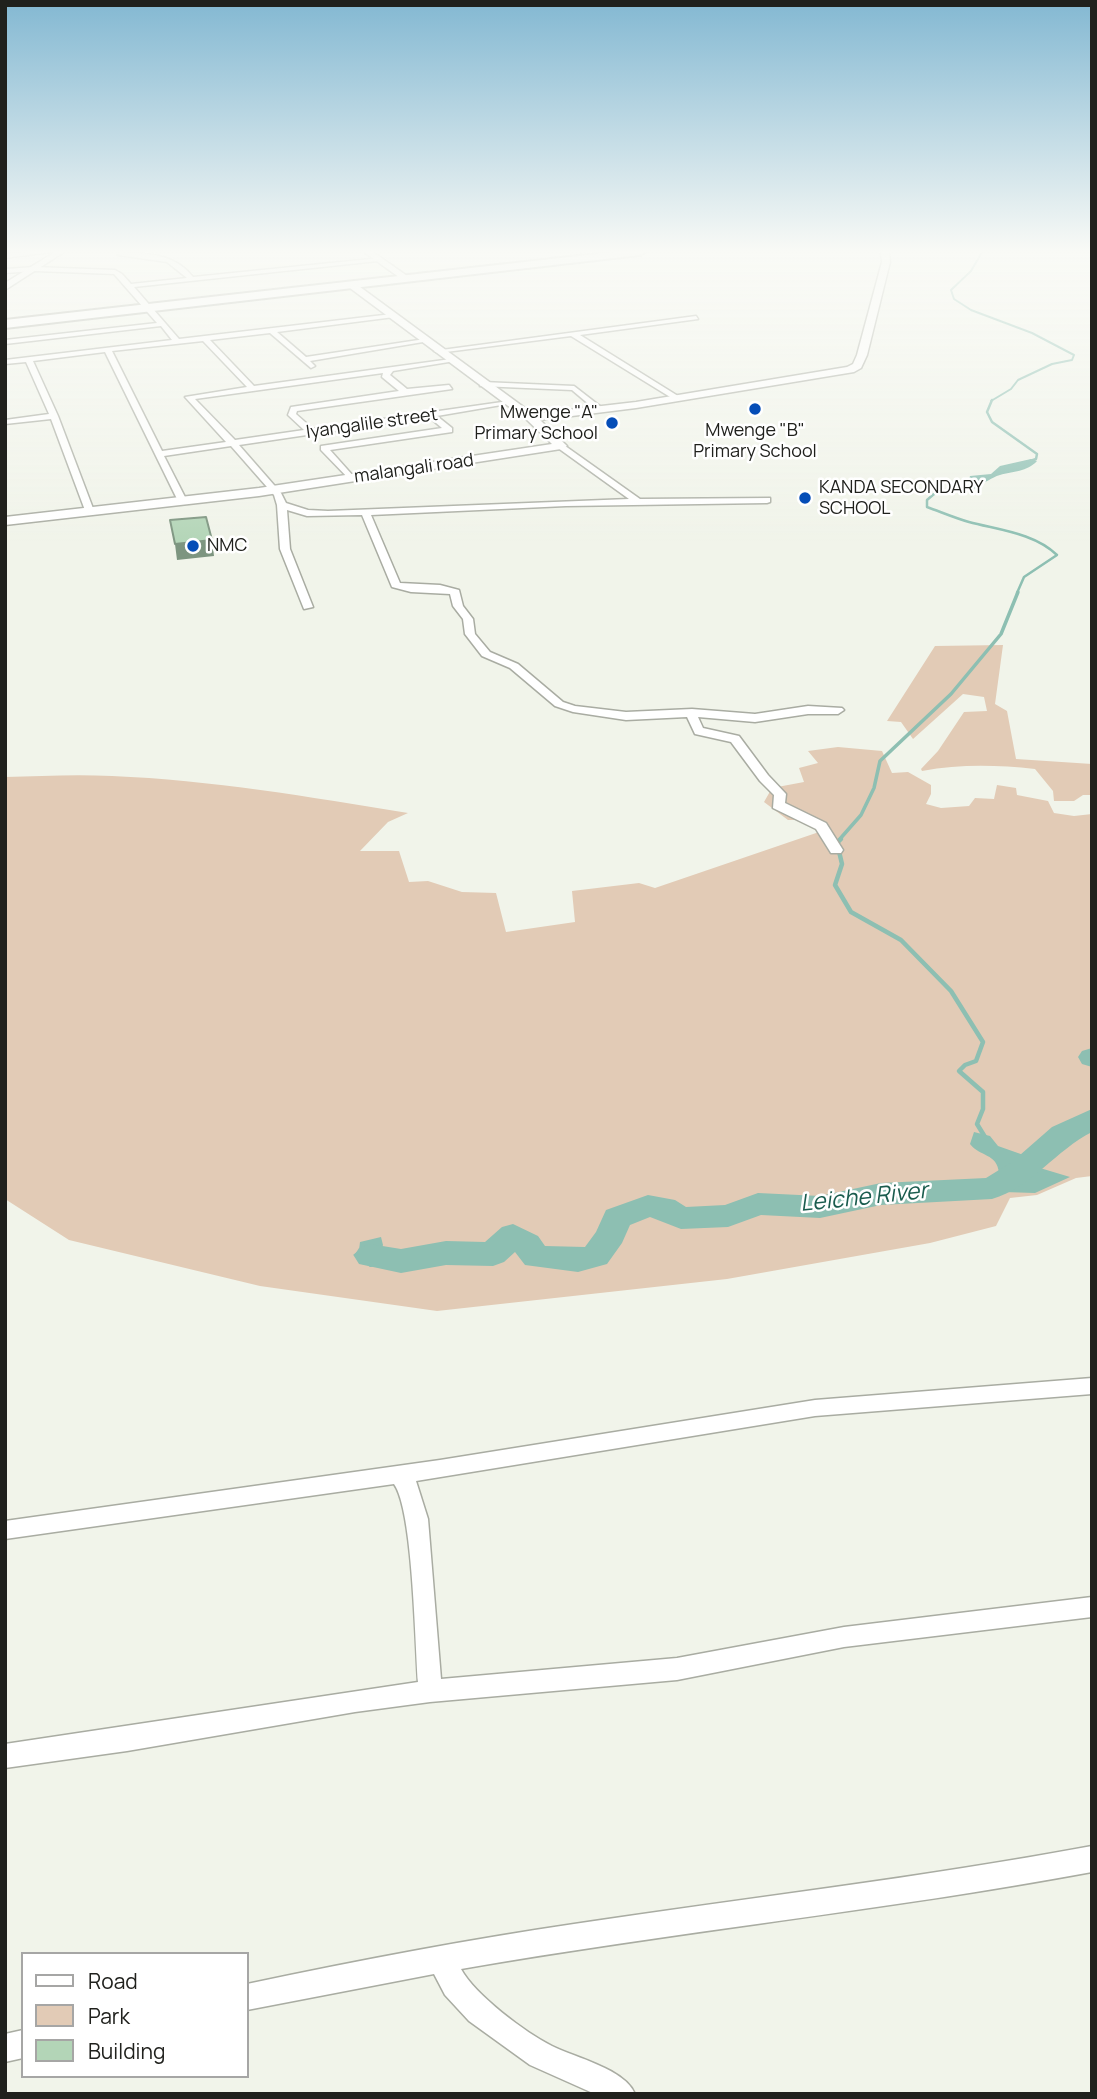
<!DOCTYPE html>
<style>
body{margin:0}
#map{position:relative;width:1097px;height:2099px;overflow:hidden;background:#f1f4ea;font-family:Manrope,sans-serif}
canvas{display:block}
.frame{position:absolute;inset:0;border:7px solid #20211d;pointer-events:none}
.legend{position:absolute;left:21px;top:1952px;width:228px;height:126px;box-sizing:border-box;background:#fff;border:2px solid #a6a6a5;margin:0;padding:9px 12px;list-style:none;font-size:21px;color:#20211d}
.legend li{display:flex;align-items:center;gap:14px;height:35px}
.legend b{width:35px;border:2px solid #a6a6a5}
</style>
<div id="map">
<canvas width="1097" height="2099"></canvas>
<div class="frame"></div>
<ul class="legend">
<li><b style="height:9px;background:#fff"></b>Road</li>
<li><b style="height:19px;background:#e2cbb6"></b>Park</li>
<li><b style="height:19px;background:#b3d5b7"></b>Building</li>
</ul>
</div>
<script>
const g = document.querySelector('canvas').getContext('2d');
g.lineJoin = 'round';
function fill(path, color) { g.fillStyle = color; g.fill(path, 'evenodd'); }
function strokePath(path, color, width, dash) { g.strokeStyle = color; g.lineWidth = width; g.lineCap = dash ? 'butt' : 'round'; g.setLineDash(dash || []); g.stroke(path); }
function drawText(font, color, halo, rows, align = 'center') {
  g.font = font + ' Manrope,sans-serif'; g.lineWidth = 5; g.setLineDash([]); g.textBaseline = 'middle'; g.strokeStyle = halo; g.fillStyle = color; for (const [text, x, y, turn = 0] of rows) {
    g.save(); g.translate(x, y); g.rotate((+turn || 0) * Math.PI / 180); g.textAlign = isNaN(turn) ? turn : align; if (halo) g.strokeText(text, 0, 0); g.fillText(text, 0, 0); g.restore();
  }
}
fill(new Path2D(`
 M 1003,645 L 995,704 L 1007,711 L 1016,759 L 1092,764 L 1092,795 L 1083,795 L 1074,801 L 1054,801 L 1053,791 L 1035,769 C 996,765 960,764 922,771 L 921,769 L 938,751 L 964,712 L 987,711 L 984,697 L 963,694 L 913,739 L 901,722 L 887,721 L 935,646 Z
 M 838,747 L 882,751 L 892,773 L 908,772 L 931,785 L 931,794 L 926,804 L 941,808 L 969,806 L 975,798 L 994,799 L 997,785 L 1016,788 L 1017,795 L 1048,801 L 1054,813 L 1074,816 L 1092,814 L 1092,1176 L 1076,1178 L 1037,1195 L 1010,1198 L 996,1226 L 930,1243 L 727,1279 L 437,1311 L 260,1286 L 69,1240 L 5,1199 L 5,777 C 41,776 76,774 112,776 C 211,780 310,797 408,813 L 388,822 L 360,851 L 399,851 L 409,882 L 428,881 L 462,892 L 496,893 L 506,932 L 575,922 L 572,891 L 639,883 L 655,888 L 819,832 L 806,820 L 788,820 L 764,802 L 772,788 L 804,782 L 799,768 L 818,763 L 808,751 Z`), '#e2cbb6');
fill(new Path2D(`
 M 1031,459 L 1037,461 C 1027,472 1013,471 1000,475 C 989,478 985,486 973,483 L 969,479 L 970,476 L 991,474 L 1000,466 Z
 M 974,1132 L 990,1136 L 998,1146 L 1032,1158 L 1040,1168 L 1070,1177 L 1035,1193 L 972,1191 L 970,1185 L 992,1180 L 999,1173 C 997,1153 980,1157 970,1144 Z
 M 381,1237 L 383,1245 L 381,1250 L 384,1252 L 385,1265 L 370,1267 L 353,1255 L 359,1250 L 360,1242 Z`), '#8dbfb2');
strokePath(new Path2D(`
 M 982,252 L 971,271 L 951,290 L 954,299 L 971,310 L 1032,333 L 1074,355 L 1072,360 L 1052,364 L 1018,380 L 1011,389 L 991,401`), '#8dbfb2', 2);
strokePath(new Path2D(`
 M 992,400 L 987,412 L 992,422 L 1037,454 L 1036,459 L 1030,461
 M 980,481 L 975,487 L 934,494 L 927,500 L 927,507 C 941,512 955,518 969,522 C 999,530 1034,533 1057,555 L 1024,577 L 1017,593`), '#8dbfb2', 2.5);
strokePath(new Path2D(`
 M 839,840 L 861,815 L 874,788 L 880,761 L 951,694 L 1001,634 L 1018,592`), '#8dbfb2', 3.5);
strokePath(new Path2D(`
 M 841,839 L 837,843 L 842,864 L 835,885 L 851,912 L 901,940 L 951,991 L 983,1042 L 976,1061 L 965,1065 L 959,1071 L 983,1092 L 983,1109 L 977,1124 L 985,1137`), '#8dbfb2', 4.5);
fill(new Path2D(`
 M 1092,1048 L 1092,1067 L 1082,1064 L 1078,1057 L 1082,1051 Z
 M 1092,1109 L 1092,1132 C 1056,1150 1032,1187 992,1199 L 881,1205 L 820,1218 L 761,1215 L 728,1227 L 681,1229 L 650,1217 L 630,1225 L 622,1243 L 607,1264 L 578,1272 L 525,1265 L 515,1252 L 504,1262 L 493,1266 L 446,1265 L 401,1273 L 359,1264 L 354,1256 L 359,1248 L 370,1244 L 401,1249 L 446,1241 L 485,1242 L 502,1227 L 513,1224 L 538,1236 L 545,1246 L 585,1247 L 596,1232 L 606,1210 L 648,1195 L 675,1200 L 686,1207 L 725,1205 L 758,1193 L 820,1196 L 881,1183 L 986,1178 L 1012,1162 L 1052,1127 Z`), '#8dbfb2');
const street = new Path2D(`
 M 29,252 L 51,252 L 5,258 L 5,254 Z
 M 120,252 C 148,254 174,253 193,277 L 380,258 L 378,261 L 134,287 L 179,339 L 392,314 L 394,317 L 277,332 L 306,357 L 425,339 L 429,341 L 310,361 L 315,366 L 311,368 L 270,333 L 210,340 L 254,386 L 451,359 L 455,361 L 393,371 L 390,375 L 407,389 L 449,385 L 452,389 L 297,411 L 296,414 L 313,429 L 509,401 L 513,403 L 437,416 L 452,428 L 452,432 L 330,450 L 355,478 L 351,481 L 321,450 L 321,446 L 442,428 L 429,417 L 239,445 L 281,493 L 286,503 L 308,510 L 328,511 L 629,499 L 558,448 L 558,444 L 561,443 L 640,499 L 770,498 L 770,502 L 767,503 L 566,506 L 371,515 L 400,583 L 440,585 L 459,590 L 463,606 L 473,619 L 475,634 L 490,652 L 518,664 L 563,702 L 575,706 L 626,712 L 692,709 L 755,714 L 808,706 L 842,708 L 844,710 L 838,714 L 808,714 L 755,722 L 698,717 L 703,728 L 739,736 L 768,775 L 786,794 L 785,803 L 826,823 L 843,850 L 841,853 L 831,853 L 816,829 L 773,808 L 774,795 L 760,781 L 731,742 L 695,734 L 687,717 L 626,720 L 573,712 L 555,706 L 510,668 L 482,656 L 465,634 L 463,619 L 453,606 L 450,594 L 411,592 L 392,587 L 362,515 L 307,516 L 287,510 L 290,549 L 313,607 L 304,609 L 280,549 L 277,505 L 274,495 L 231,446 L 164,456 L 187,501 L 179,503 L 105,352 L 33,361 L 58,416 L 94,511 L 86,513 L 51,419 L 5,424 L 5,420 L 49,414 L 26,362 L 5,364 L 5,360 L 172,340 L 161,326 L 5,344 L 5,340 L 157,323 L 114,274 L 35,271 L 5,273 L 5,269 L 35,267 L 115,270 L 122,274 L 131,284 L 187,278 L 167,262 L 118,255 ZM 203,341 L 247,387 L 185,397 L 226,442 L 162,451 L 112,351 ZM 383,373 L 382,377 L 399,391 L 291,407 L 288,415 L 304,430 L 235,440 L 195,399 Z
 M 696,316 L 698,319 L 580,335 L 678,396 L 675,400 L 571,336 L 438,353 L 434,351 Z
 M 483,382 L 574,386 L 605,410 L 598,412 L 572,390 L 480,386 Z
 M 1092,1378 L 1092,1394 L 815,1416 L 416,1481 L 428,1519 L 441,1679 L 677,1658 L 844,1627 L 1092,1597 L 1092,1617 L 844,1647 L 677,1680 L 430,1702 L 355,1712 L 127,1751 L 5,1768 L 5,1744 L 418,1682 C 415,1642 413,1510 394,1484 L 5,1539 L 5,1521 L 440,1460 L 815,1400 Z
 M 1092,1846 L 1092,1872 C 883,1911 671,1932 461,1969 C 475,1995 526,2033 552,2046 C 576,2058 625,2069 635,2094 L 595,2094 L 530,2065 L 469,2021 L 445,1995 L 434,1974 L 247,2010 L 247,1984 C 355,1961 465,1940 574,1924 C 747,1898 920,1878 1092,1846 Z
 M 23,2030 L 23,2058 L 5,2062 L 5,2034 Z`);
const secondary = new Path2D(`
 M 55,252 L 64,252 L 5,290 L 5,283 Z
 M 364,252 L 373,252 L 410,278 L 403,280 Z
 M 881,252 L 889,252 L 890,262 L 867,355 L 861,368 L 854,372 L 636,408 L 540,420 L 565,444 L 567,446 L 561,449 L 259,496 L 5,525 L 5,517 L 259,488 L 552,444 L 527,420 L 350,288 L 350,284 L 356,284 L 533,414 L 636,402 L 847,367 L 853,364 L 857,355 L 882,262 Z`);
const highway = new Path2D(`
 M 614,252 L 645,252 L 640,255 L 5,328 L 5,320 Z`);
strokePath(street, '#a9aca2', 3);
strokePath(secondary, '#a9aca2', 3);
strokePath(highway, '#a9aca2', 4);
fill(street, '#fff');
fill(secondary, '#fff');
fill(highway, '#fff');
fill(new Path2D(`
 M 212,540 L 214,556 L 177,560 L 175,544 Z`), '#7d9580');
const building = new Path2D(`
 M 206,517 L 212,540 L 175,544 L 170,520 Z`);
fill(building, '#b3d5b7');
strokePath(building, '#7d9580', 2);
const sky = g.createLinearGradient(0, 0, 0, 546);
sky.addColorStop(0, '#83b8d2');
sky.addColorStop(0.46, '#f9faf6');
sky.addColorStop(1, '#f9faf600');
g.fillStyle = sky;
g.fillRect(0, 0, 1097, 546);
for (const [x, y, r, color] of [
 [755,409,7,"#054db7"],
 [612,423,7,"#054db7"],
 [805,498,7,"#054db7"],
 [193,546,7,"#054db7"]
]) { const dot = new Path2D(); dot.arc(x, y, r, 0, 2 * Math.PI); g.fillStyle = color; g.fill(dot); strokePath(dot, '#fff', 2.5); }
drawText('18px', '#20211d', '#fff', [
 ["Mwenge \"A\"",598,413,"right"],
 ["Primary School",598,434,"right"],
 ["Mwenge \"B\"",755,431,"center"],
 ["Primary School",755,452,"center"],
 ["KANDA SECONDARY",819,488],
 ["SCHOOL",819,509],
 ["NMC",207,546]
], 'left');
drawText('18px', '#20211d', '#fff', [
 ["lyangalile street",372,424,-8],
 ["malangali road",414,469,-8]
]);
drawText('italic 23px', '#1a5c4e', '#fff', [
 ["Leiche River",864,1198,-6]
]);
</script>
